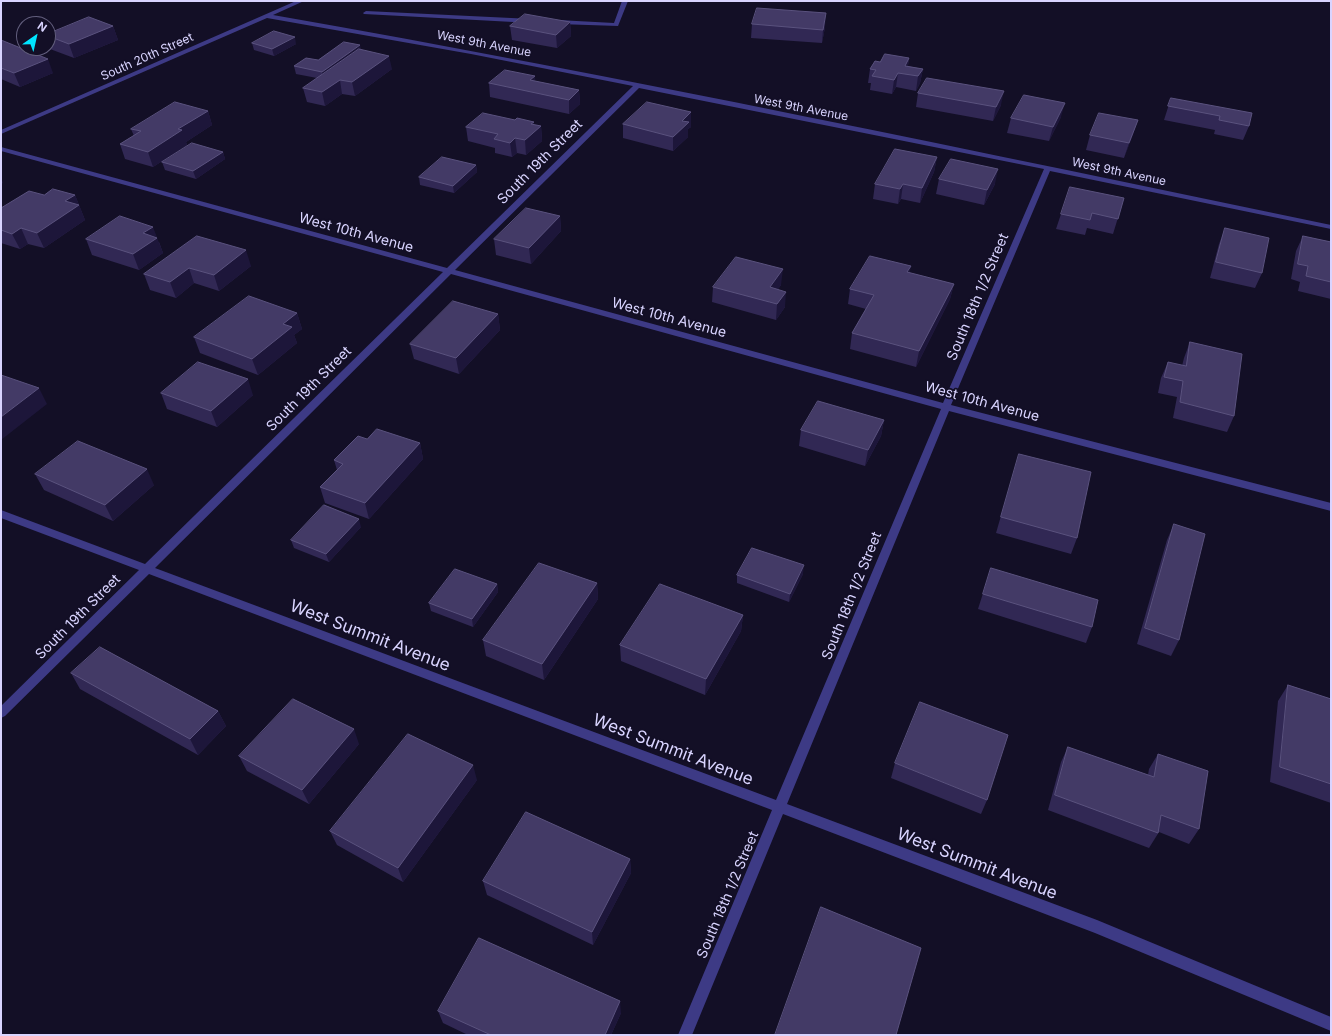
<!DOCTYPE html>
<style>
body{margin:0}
#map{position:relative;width:1332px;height:1036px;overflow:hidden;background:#130f26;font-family:Inter,sans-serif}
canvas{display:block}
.frame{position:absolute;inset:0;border:2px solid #d9d4ff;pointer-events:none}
.north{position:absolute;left:16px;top:16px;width:40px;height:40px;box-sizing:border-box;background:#130f26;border:1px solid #625e7d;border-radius:50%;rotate:34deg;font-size:11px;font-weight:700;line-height:16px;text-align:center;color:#d9d4ff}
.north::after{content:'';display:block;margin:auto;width:14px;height:18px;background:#00e5ff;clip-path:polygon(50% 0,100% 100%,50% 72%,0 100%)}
</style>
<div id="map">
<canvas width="1332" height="1036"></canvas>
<div class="frame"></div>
<div class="north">N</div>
</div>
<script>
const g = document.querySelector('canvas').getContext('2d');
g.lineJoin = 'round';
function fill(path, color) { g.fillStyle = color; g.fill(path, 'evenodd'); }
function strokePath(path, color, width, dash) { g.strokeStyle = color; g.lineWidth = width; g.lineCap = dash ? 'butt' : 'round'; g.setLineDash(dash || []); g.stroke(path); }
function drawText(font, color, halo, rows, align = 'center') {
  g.font = font + ' Inter,sans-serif'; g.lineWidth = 3.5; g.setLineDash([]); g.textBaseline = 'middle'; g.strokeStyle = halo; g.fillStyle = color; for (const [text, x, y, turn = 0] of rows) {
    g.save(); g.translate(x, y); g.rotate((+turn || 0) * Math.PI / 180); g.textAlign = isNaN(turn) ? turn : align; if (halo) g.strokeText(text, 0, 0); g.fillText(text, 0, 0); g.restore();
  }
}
fill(new Path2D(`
 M 622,1 L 628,1 L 618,26 L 558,24 L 555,22 L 558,20 L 614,23 Z
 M 366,11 L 532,19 L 535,21 L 532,23 L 364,14 L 363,13 Z`), '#3d3a85');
fill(new Path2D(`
 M 296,1 L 304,1 L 273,15 C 627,77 979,152 1331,225 L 1331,229 L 1050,171 L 951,405 L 1331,503 L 1331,511 L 949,411 L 787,804 L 1097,920 L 1331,1017 L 1331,1031 L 1095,933 L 783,814 L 692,1035 L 678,1035 L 772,810 L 149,574 L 5,716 L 1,718 L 1,706 L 139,570 L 1,518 L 1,510 L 145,564 L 443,272 L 1,151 L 1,147 L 447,268 L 633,86 L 471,54 L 267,18 L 1,134 L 1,130 ZM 639,88 L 1044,169 L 943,403 L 455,270 ZM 451,274 L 941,409 L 776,800 L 155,568 Z`), '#3d3a85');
fill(new Path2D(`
 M 570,22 L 571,36 L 557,48 L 512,40 L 510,26 Z
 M 752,24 L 825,27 L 822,43 L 751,38 Z
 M 113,26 L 118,40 L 74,58 L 50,49 L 48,43 L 48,34 Z
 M 1,40 L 53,73 L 20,87 L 1,79 Z
 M 252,43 L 296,44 L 274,56 L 254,50 Z
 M 361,50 L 392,69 L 355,96 L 342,94 L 325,106 L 307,102 L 303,88 L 317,78 L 296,74 L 294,66 Z
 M 909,58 L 908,66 L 923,69 L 920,83 L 916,91 L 896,87 L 892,94 L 870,90 L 871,83 L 868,83 L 870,69 L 880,62 Z
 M 535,81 L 579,90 L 580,104 L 569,114 L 490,97 L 489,83 Z
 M 918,93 L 1001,105 L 993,121 L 916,107 Z
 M 1171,98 L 1249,126 L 1243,140 L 1214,134 L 1215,130 L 1164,120 Z
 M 208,111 L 212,125 L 186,142 L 187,145 L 153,167 L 125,159 L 120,144 L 134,136 L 131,129 Z
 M 1061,117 L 1049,141 L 1007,133 L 1011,118 Z
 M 515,120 L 534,122 L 534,125 L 541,126 L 542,141 L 526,155 L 517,153 L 512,157 L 495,153 L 495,148 L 468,141 L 466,127 Z
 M 1138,120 L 1124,158 L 1086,150 L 1090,135 Z
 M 623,124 L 691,127 L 688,129 L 688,137 L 673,151 L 623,138 Z
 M 223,152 L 225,159 L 196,179 L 165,170 L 162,162 Z
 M 937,157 L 934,172 L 920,203 L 901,199 L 898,204 L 873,199 L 875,184 Z
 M 476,165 L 477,172 L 454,193 L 420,185 L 419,177 Z
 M 939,179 L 995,184 L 984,205 L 936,194 Z
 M 44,195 L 75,195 L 85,220 L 44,248 L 28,244 L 20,249 L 1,243 L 1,208 Z
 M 1124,198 L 1113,234 L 1087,228 L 1085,235 L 1056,229 L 1061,214 Z
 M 560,216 L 561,231 L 531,264 L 496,255 L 494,239 Z
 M 1225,228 L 1262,273 L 1255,288 L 1210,278 L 1219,244 Z
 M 197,236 L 251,266 L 219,291 L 194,283 L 176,298 L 150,290 L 144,274 Z
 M 1303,236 L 1331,242 L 1331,299 L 1298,291 L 1300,282 L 1291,279 L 1296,251 Z
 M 86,239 L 159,242 L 163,253 L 139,270 L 92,255 Z
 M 909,273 L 954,284 L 950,299 L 916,367 L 850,349 L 852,333 L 866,309 L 848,304 L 850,289 Z
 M 781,285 L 778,289 L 785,307 L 776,320 L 712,302 L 713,287 Z
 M 297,313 L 302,329 L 294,335 L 297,343 L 258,375 L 200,353 L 194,337 Z
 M 498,314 L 500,330 L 459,374 L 414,359 L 410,344 Z
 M 1190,342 L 1234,416 L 1227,432 L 1173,418 L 1177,397 L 1158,393 L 1161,378 L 1168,362 L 1182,366 L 1184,358 Z
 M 161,393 L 253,395 L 217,427 L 167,409 Z
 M 884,420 L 881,436 L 865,466 L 799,446 L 801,430 Z
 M 367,439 L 420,443 L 423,459 L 369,519 L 325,503 L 320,487 L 337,470 L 334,460 Z
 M 1019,454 L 1077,538 L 1071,554 L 996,533 Z
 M 35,474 L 154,485 L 113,521 L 44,490 Z
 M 1174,524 L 1179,640 L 1171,656 L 1137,644 L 1167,540 Z
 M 361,527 L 329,562 L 294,548 L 291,540 Z
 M 991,568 L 1092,627 L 1086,643 L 978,609 Z
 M 803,574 L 789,602 L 737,583 L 737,575 Z
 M 597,583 L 598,599 L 544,680 L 486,656 L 483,640 Z
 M 497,584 L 498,592 L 473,627 L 431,611 L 429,603 Z
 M 743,615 L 741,631 L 705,695 L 621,661 L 620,645 Z
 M 71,673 L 218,711 L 226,726 L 198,755 L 80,689 Z
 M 1288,685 L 1331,699 L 1331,803 L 1270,782 L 1278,701 Z
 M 359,744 L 309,804 L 247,771 L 239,756 Z
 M 1068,747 L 1148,775 L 1149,769 L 1158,754 L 1199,829 L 1189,844 L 1159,832 L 1149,848 L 1048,810 L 1061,762 Z
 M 895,763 L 987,800 L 981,814 L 891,778 Z
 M 477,780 L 403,882 L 337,845 L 330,831 Z
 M 630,859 L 631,873 L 593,945 L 487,895 L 483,881 Z
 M 438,1011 L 621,1013 L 611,1035 L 468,1035 L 443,1023 Z`), '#312854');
fill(new Path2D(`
 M 826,13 L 825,27 L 822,43 L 823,30 Z
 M 570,22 L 571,36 L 557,48 L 556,35 Z
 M 113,26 L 118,40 L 74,58 L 69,44 Z
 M 295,37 L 296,44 L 274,56 L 272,49 Z
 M 360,45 L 362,52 L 323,79 L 322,72 Z
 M 389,56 L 392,69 L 355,96 L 352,82 Z
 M 909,58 L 907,72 L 905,66 Z
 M 48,59 L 53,73 L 20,87 L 14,73 Z
 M 923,69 L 920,83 L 916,91 L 918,76 Z
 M 898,73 L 896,87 L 892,94 L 894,80 Z
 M 535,76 L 536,90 L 530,80 Z
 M 340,80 L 342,94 L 325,106 L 322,92 Z
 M 579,90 L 580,104 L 569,114 L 569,100 Z
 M 1004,91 L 1001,105 L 993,121 L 996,107 Z
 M 1065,103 L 1061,117 L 1049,141 L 1053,127 Z
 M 208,111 L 212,125 L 186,142 L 187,145 L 153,167 L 148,152 L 178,129 Z
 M 691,112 L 691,127 L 688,129 L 688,137 L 673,151 L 673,137 L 682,121 Z
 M 1138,120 L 1133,135 L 1124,158 L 1129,143 Z
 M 534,122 L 534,132 L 541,126 L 542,141 L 526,155 L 525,140 L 531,124 Z
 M 515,138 L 517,153 L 512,157 L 510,143 Z
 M 223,152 L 225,159 L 196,179 L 193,171 Z
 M 937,157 L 934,172 L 920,203 L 922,188 Z
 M 476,165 L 477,172 L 454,193 L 453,186 Z
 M 998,169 L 995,184 L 984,205 L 987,190 Z
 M 1,178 L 3,183 L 1,184 Z
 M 903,184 L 901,199 L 898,204 L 900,189 Z
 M 75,195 L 85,220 L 44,248 L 37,233 L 65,201 Z
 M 560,216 L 561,231 L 531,264 L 529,248 Z
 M 153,227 L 163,253 L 139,270 L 133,254 L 143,233 Z
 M 21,228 L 28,244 L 20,249 L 12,234 Z
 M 246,250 L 251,266 L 219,291 L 214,275 Z
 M 911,266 L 908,281 L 907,272 Z
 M 189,268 L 194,283 L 176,298 L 170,282 Z
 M 783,269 L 781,285 L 769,303 L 770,287 Z
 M 954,284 L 950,299 L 916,367 L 919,351 Z
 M 786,292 L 785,307 L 776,320 L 777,304 Z
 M 297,313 L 302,329 L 294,335 L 297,343 L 258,375 L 252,359 L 283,324 Z
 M 498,314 L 500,330 L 459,374 L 456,358 Z
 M 248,379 L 253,395 L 217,427 L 211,411 Z
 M 39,388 L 47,404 L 1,440 L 1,417 Z
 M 884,420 L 881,436 L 865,466 L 868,450 Z
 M 420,443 L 423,459 L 369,519 L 365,503 Z
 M 147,469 L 154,485 L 113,521 L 105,505 Z
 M 359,519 L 361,527 L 329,562 L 326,554 Z
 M 804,565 L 803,574 L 789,602 L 790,594 Z
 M 597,583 L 598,599 L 544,680 L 542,664 Z
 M 497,584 L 498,592 L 473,627 L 472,619 Z
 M 743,615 L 741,631 L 705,695 L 706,679 Z
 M 218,711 L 226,726 L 198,755 L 190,739 Z
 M 354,729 L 359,744 L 309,804 L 302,790 Z
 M 473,765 L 477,780 L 403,882 L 398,868 Z
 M 630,859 L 631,873 L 593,945 L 592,932 Z
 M 620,1001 L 621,1013 L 611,1035 L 605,1035 Z`), '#1d163a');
const building = new Path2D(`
 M 757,8 L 826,13 L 823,30 L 752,24 Z
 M 525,14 L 570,22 L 556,35 L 510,26 Z
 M 89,17 L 113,26 L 69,44 L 48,36 L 48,34 Z
 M 274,31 L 295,37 L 272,49 L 252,43 Z
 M 1,40 L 48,59 L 14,73 L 1,68 Z
 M 344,42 L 360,45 L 322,72 L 294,66 L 306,58 L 318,60 Z
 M 359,49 L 389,56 L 352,82 L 340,80 L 322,92 L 303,88 Z
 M 885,54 L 909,58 L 905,66 L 923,69 L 918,76 L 898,73 L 894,80 L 872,76 L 876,70 L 870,69 L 875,61 L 880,62 Z
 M 505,70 L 535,76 L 530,80 L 579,90 L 569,100 L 489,83 Z
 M 927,78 L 1004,91 L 996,107 L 918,93 Z
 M 1024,95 L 1065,103 L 1053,127 L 1011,118 Z
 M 1171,98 L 1252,113 L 1249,126 L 1219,120 L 1220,116 L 1168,106 Z
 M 175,102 L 208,111 L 178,129 L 182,130 L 148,152 L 120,144 L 141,131 L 131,129 Z
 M 647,102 L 691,112 L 682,121 L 689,122 L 673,137 L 623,124 Z
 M 483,113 L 515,120 L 517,118 L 534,122 L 531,124 L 541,126 L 525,140 L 515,138 L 510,143 L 494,139 L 498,134 L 466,127 Z
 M 1099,113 L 1138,120 L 1129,143 L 1090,135 Z
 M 192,143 L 223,152 L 193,171 L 162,162 Z
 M 895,149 L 937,157 L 922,188 L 903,184 L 900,189 L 875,184 Z
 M 442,157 L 476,165 L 453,186 L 419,177 Z
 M 951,159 L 998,169 L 987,190 L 939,179 Z
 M 1070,187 L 1124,198 L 1118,219 L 1092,213 L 1090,220 L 1061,214 Z
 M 53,189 L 75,195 L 65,201 L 79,205 L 37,233 L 21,228 L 12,234 L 1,230 L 1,208 L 29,191 L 44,195 Z
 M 526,208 L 560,216 L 529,248 L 494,239 Z
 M 120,216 L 153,227 L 143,233 L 157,238 L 133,254 L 86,239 Z
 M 1225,228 L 1269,238 L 1262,273 L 1216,262 Z
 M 197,236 L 246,250 L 214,275 L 189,268 L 170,282 L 144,274 Z
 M 1303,236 L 1331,242 L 1331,282 L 1306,276 L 1308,266 L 1298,264 Z
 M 870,256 L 911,266 L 907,272 L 954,284 L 919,351 L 852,333 L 874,295 L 850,289 Z
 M 736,257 L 783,269 L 770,287 L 786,292 L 777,304 L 713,287 Z
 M 249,296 L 297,313 L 283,324 L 292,327 L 252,359 L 194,337 Z
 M 453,301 L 498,314 L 456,358 L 410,344 Z
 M 1190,342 L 1242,354 L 1234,416 L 1180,402 L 1183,381 L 1164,377 L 1168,362 L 1186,366 Z
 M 198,362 L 248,379 L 211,411 L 161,393 Z
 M 1,375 L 39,388 L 1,417 Z
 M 818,401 L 884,420 L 868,450 L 801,430 Z
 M 377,429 L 420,443 L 365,503 L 320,487 L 343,464 L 334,460 L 358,436 L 367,439 Z
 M 78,441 L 147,469 L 105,505 L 35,474 Z
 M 1019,454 L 1091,472 L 1077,538 L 1001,517 Z
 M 324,505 L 359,519 L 326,554 L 291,540 Z
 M 1174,524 L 1205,534 L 1179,640 L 1145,628 Z
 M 752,548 L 804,565 L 790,594 L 737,575 Z
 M 539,563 L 597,583 L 542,664 L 483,640 Z
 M 991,568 L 1098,600 L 1092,627 L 983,594 Z
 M 455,569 L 497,584 L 472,619 L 429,603 Z
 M 660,584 L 743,615 L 706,679 L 620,645 Z
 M 100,647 L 218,711 L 190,739 L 71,673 Z
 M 1288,685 L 1331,699 L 1331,784 L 1280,767 Z
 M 293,699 L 354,729 L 302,790 L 239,756 Z
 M 920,702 L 1008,735 L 987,800 L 895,763 Z
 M 408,734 L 473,765 L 398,868 L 330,831 Z
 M 1068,747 L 1154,777 L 1158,754 L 1208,771 L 1199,829 L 1161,815 L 1158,833 L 1055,795 Z
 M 526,812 L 630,859 L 592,932 L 483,881 Z
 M 821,907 L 921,948 L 896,1035 L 775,1035 Z
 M 479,938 L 620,1001 L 605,1035 L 491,1035 L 438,1011 Z`);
fill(building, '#433a66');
strokePath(building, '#5a527e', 1);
drawText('12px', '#d9d4ff', '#130f26', [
 ["West 9th Avenue",484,44,11],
 ["South 20th Street",147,57,-24],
 ["West 9th Avenue",801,108,11],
 ["West 9th Avenue",1119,172,12]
]);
drawText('14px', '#d9d4ff', '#130f26', [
 ["South 19th Street",540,162,-45],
 ["West 10th Avenue",356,233,15],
 ["South 18th 1/2 Street",978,297,-67],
 ["West 10th Avenue",669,318,15],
 ["South 19th Street",309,389,-45],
 ["West 10th Avenue",982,402,15],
 ["South 18th 1/2 Street",852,596,-68],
 ["South 19th Street",78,617,-45],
 ["South 18th 1/2 Street",728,895,-67]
]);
drawText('17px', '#d9d4ff', '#130f26', [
 ["West Summit Avenue",370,636,21],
 ["West Summit Avenue",673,750,21],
 ["West Summit Avenue",977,864,21]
]);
</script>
